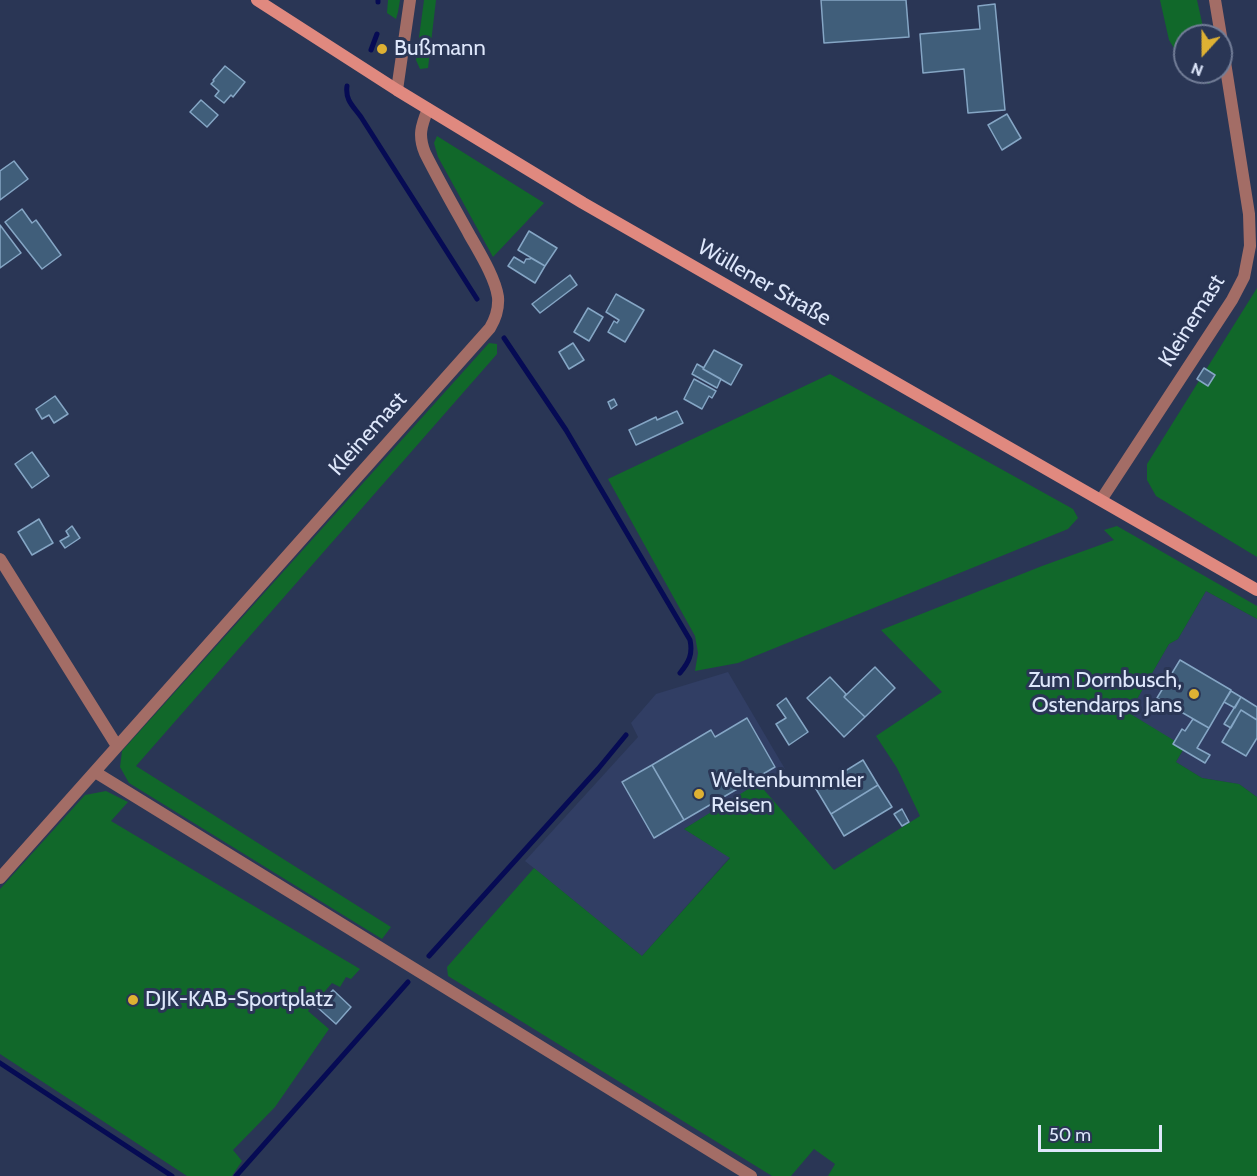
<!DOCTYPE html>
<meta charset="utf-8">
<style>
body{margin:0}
#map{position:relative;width:1257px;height:1176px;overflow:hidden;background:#2a3655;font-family:Cabin,sans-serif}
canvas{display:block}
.north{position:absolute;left:1173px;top:24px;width:60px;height:60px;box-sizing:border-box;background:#2a3655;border:2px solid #727d97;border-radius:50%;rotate:201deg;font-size:16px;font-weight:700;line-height:24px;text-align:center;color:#dee7fb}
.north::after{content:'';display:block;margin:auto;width:21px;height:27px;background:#deb133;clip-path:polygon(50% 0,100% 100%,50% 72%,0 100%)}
.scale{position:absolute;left:1038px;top:1125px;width:124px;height:27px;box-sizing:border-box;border:3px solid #dee7fb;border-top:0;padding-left:8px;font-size:18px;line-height:21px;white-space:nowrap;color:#dee7fb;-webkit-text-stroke:4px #2a3655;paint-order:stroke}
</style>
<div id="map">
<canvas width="1257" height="1176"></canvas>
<div class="north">N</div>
<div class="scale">50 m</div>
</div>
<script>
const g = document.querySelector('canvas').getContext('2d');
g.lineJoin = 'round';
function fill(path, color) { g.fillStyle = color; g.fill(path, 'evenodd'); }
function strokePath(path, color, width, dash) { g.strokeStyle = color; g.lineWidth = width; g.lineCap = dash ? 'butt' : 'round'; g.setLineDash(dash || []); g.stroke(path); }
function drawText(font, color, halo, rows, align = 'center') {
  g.font = font + ' Cabin,sans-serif'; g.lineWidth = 6; g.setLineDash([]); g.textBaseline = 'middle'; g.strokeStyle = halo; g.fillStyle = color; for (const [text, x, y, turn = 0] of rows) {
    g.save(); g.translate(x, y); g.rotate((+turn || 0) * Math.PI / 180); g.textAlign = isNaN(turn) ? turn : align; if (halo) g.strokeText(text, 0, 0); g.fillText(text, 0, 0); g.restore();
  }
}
fill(new Path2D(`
 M 1206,591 L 1257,619 L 1257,797 L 1239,784 L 1202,778 L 1176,762 L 1183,750 L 1129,713 L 1169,644 L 1178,639 Z
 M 728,672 L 785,769 L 684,829 L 730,857 L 642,956 L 525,861 L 638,737 L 631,723 L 656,694 Z`), '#313e64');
fill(new Path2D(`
 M 388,0 L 400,0 L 398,12 L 396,19 L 387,13 Z
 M 424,0 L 436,0 L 428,68 L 420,69 L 416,60 Z
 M 1160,0 L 1197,0 L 1205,36 L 1185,36 L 1185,66 L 1169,40 Z
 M 1188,72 L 1212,72 L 1213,76 L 1209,84 L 1190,75 Z
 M 437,136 L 544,203 L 493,257 L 438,157 L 434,143 Z
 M 1257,288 L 1257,557 L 1156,496 L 1147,480 L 1147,464 Z
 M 489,343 L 497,344 L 497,354 L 136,766 L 391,927 L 382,939 L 129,783 L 120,767 L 122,751 Z
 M 830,374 L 1073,509 L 1078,518 L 1068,529 L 738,663 L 695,671 L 698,653 L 695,636 L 608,479 Z
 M 1117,526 L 1257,606 L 1257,619 L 1206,591 L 1178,639 L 1169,644 L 1129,713 L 1175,741 L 1183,750 L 1176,762 L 1202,778 L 1239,784 L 1257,797 L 1257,1176 L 828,1176 L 835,1164 L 814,1149 L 791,1176 L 772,1176 L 448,976 L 447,967 L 534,868 L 642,956 L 730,858 L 684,829 L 758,783 L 834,870 L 920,816 L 897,768 L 876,736 L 942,692 L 881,630 L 1042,566 L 1114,540 L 1104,530 Z
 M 106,791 L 128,802 L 111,821 L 360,969 L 351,979 L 346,977 L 340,987 L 332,983 L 308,1011 L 329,1029 L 275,1107 L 233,1150 L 242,1161 L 232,1176 L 187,1176 L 0,1054 L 0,889 L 85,795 Z`), '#11682a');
strokePath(new Path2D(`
 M 378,2 L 378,0
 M 371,50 L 377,34
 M 347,86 C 345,100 353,106 361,117 L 477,299
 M 504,338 L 566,430 L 690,640 C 693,654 689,662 680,673
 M 429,956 L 598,769 L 626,735
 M 0,1063 L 172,1176
 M 236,1176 L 408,982`), '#060b54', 5);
const building = new Path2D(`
 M 821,0 L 906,0 L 909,37 L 824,43 Z
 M 995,4 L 1005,110 L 968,113 L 964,69 L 923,73 L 920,34 L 980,29 L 978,6 Z
 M 225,66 L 245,82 L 233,97 L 231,95 L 224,103 L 215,96 L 219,91 L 211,84 L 214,81 L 213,80 Z
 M 201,100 L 218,115 L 207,127 L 190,112 Z
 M 1007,114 L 1021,138 L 1002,150 L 988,125 Z
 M 14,161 L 28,179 L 0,200 L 0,171 Z
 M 22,209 L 32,223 L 36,220 L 61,255 L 42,269 L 5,222 Z
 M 0,225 L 21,253 L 0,268 Z
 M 529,231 L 557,248 L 545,266 L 518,250 Z
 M 514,257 L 524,263 L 526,259 L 530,259 L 531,258 L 545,266 L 535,283 L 508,266 Z
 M 570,275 L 577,285 L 540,313 L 532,304 Z
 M 616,294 L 644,310 L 625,342 L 608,332 L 614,321 L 617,323 L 619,320 L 606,312 Z
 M 588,308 L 603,317 L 589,341 L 574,332 Z
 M 573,343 L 584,360 L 569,369 L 559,352 Z
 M 714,350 L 742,365 L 731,385 L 703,369 Z
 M 697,364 L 704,368 L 703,369 L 721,379 L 717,388 L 692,374 Z
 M 1204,368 L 1215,375 L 1208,386 L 1197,379 Z
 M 694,379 L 716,391 L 712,398 L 709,396 L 702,409 L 684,399 Z
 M 55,396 L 68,414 L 54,423 L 49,415 L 42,419 L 36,409 Z
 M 614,399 L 617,405 L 611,409 L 608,402 Z
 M 677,411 L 683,423 L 636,445 L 629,430 L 656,417 L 657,420 Z
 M 32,452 L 49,476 L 32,488 L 15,464 Z
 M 39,519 L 53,543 L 32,555 L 18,532 Z
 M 72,526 L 80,538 L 65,548 L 60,541 L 69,536 L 66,531 Z
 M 1180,660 L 1231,690 L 1209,728 L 1157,698 Z
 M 875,667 L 895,688 L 865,717 L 844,697 Z
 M 830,677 L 846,694 L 844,697 L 865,717 L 844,737 L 807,698 Z
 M 1231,691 L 1241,697 L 1235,708 L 1224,702 Z
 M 1241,697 L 1257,707 L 1257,720 L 1241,710 L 1231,728 L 1224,724 Z
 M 786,698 L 808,732 L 789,745 L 776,724 L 786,718 L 777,705 Z
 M 1241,710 L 1257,720 L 1257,738 L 1246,756 L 1222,742 Z
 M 747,718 L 775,767 L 684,820 L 652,765 L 711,730 L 715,737 Z
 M 1193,719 L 1209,728 L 1197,748 L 1210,755 L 1205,763 L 1173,744 L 1182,729 L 1185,731 Z
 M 863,760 L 878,785 L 831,814 L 816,789 Z
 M 652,765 L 684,820 L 654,838 L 622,782 Z
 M 878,785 L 892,807 L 844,836 L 831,814 Z
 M 902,809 L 909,822 L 902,826 L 894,814 Z
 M 333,990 L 351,1007 L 336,1024 L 317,1007 Z`);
fill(building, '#405e7a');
strokePath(building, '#85a6c5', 1.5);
strokePath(new Path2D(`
 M 1215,0 L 1221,36
 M 397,90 L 410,0
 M 1101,500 L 1232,300 L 1244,277 L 1250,246 L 1249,214 L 1221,37
 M 0,559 L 117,746
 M 95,772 L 751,1176
 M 0,878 L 490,328 C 496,318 499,309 498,297 C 495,277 479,252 469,234 C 454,207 439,181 425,153 C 418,136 421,126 428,109`), '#a36d66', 12);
strokePath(new Path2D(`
 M 257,0 L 397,90 L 583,203 L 1257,590`), '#e0897f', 12);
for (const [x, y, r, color] of [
 [382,49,6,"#deb133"],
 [1194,694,6,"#deb133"],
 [699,794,6,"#deb133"],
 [133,1000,6,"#deb133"]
]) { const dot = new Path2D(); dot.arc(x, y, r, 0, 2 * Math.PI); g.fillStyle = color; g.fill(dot); strokePath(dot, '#2a3655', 2); }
drawText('22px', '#dee7fb', '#2a3655', [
 ["Bußmann",394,49],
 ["Zum Dornbusch,",1182,681,"right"],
 ["Ostendarps Jans",1182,706,"right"],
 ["Weltenbummler",711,781],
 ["Reisen",711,806],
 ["DJK-KAB-Sportplatz",145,1000]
], 'left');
drawText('22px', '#dee7fb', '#2a3655', [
 ["Wüllener Straße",764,283,30],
 ["Kleinemast",1192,321,-58],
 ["Kleinemast",368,434,-48]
]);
</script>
